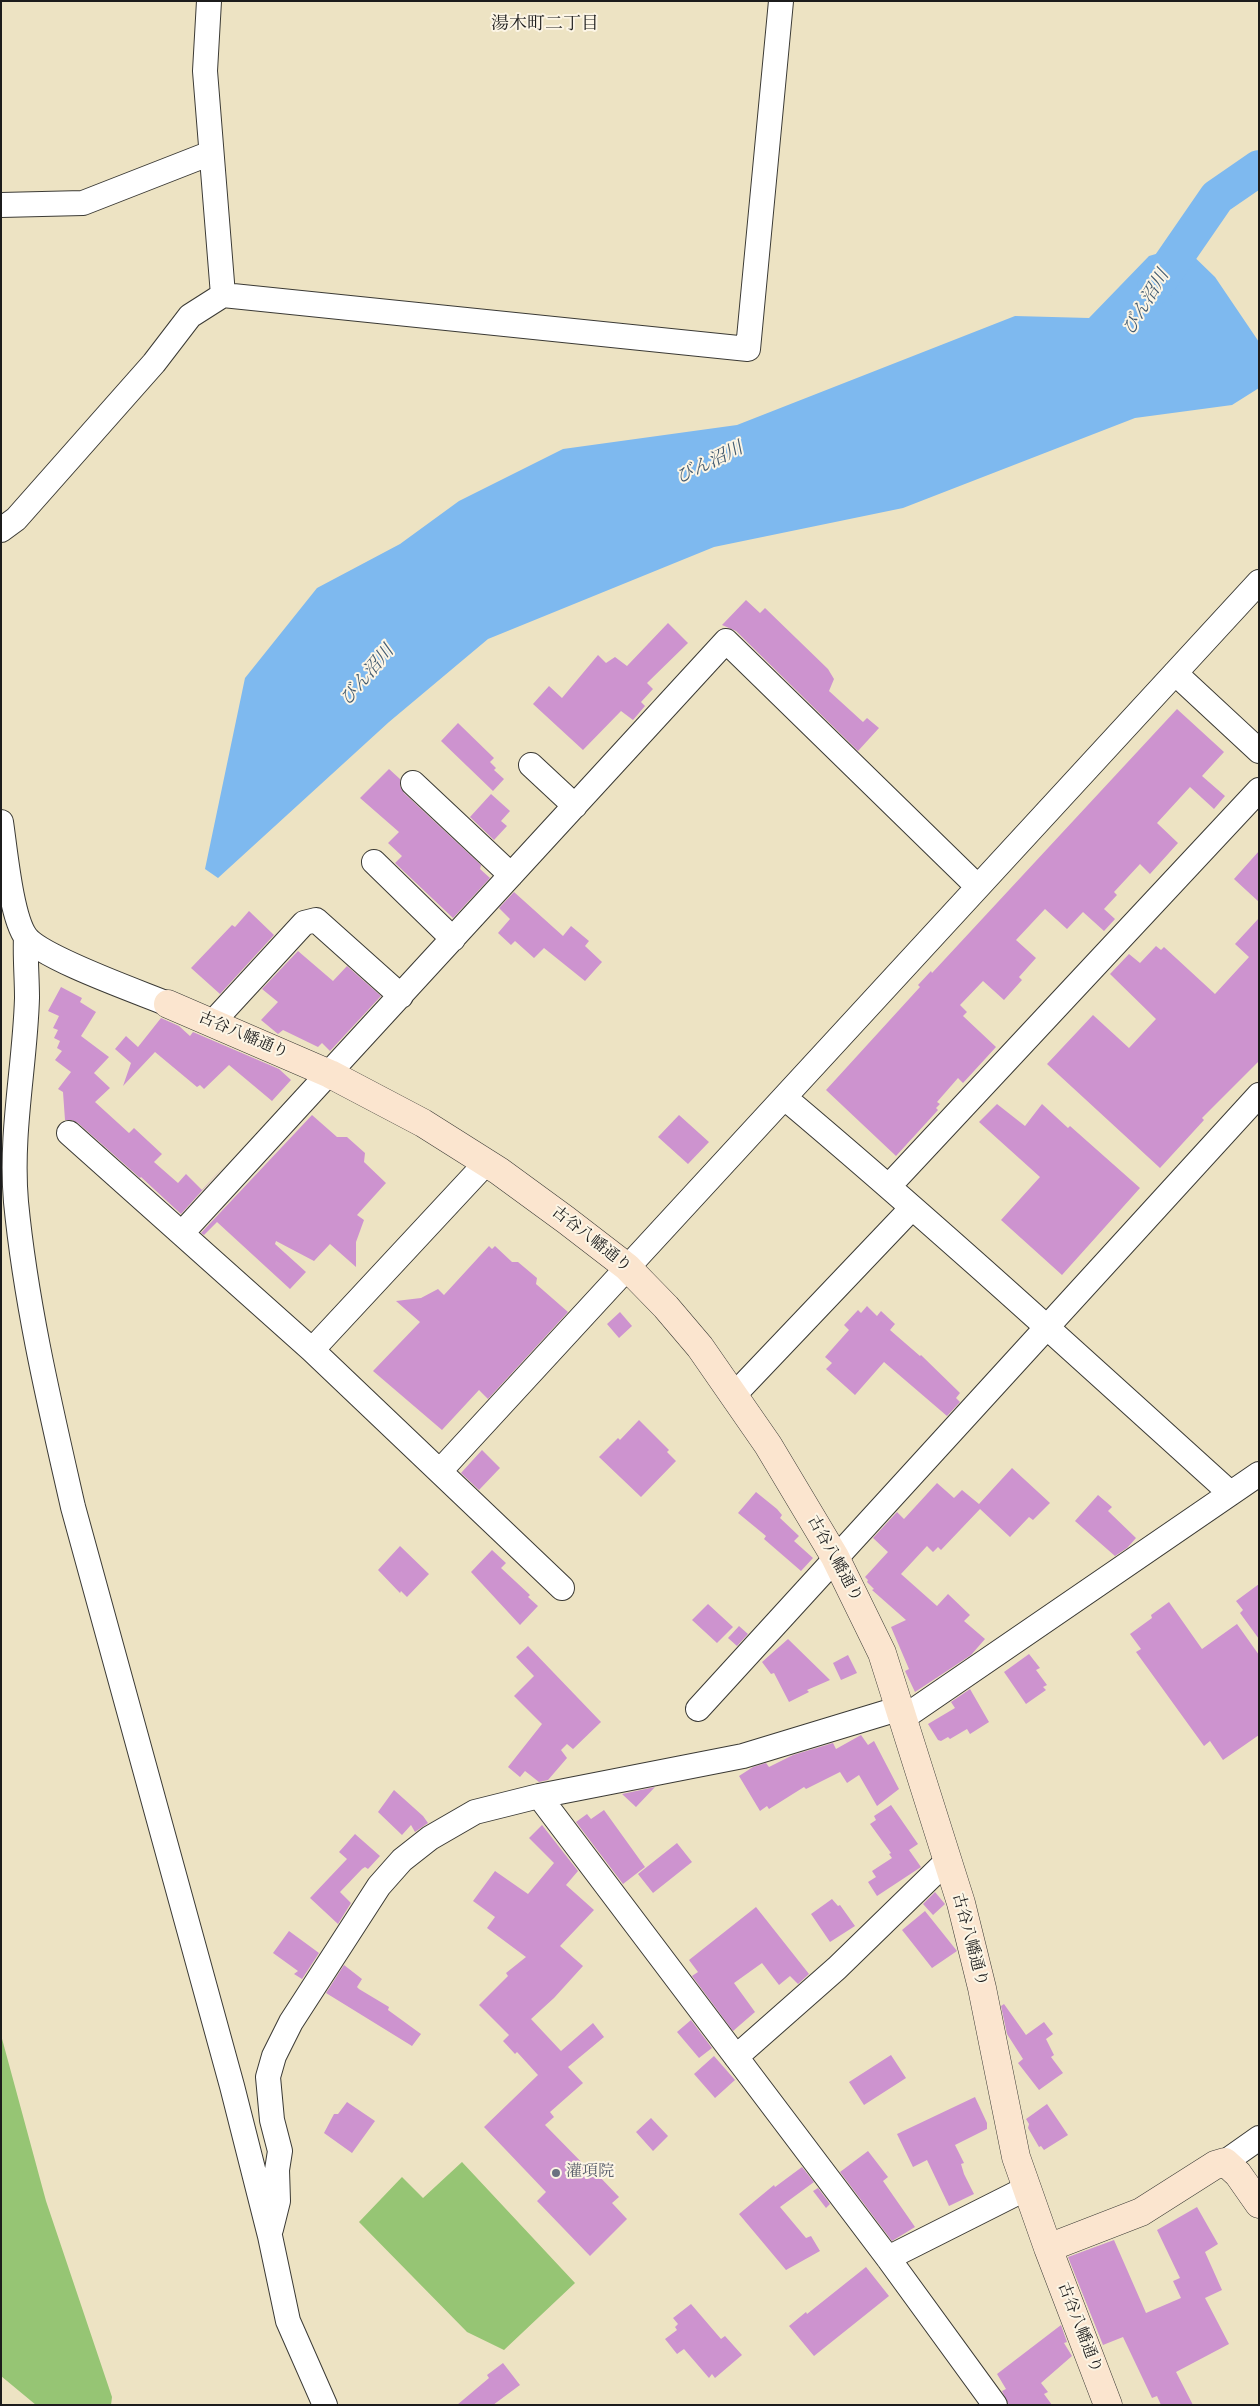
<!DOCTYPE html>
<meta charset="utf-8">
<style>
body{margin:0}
#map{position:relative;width:1260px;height:2406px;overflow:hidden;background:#ede3c3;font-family:"IM FELL Double Pica",serif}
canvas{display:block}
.frame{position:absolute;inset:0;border:2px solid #1c1c1c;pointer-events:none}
</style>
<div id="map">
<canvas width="1260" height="2406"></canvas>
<div class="frame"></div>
</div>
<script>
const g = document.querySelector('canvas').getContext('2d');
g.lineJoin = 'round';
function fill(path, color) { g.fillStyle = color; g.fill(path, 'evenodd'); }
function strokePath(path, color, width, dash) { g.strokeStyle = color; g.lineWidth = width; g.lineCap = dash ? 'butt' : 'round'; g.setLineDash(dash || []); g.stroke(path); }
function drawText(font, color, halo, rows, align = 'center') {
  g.font = font + ' "IM FELL Double Pica","Noto Serif JP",serif'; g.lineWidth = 4; g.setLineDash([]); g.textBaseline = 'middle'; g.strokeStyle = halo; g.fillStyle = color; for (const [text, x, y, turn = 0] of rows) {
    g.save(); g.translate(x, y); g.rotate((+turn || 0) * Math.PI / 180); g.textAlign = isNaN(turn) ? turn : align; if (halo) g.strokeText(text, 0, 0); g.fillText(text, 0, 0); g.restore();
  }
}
fill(new Path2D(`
 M 1,2035 L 46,2201 L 112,2397 L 111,2405 L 36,2405 L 1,2376 Z
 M 462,2162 L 575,2283 L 504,2350 L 467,2332 L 359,2222 L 402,2177 L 423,2198 Z`), '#96c574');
fill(new Path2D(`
 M 1183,246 L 1215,277 L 1259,342 L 1259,388 L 1232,405 L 1135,418 L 903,508 L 714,547 L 488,639 L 389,722 L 218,878 L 205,869 L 245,678 L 317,588 L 400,544 L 459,501 L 563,449 L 737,425 L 1015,316 L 1089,318 L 1149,256 Z`), '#7eb9ef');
strokePath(new Path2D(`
 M 1155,287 L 1217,197 L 1259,168`), '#7eb9ef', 36);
fill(new Path2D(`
 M 746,600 L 760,613 L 765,608 L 828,669 L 834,679 L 829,691 L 863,722 L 867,718 L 879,728 L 858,751 L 736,631 L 722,625 Z
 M 668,623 L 688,643 L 647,683 L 653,689 L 641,702 L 645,706 L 633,720 L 621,711 L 583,750 L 533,704 L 549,686 L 562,698 L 598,655 L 606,663 L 615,657 L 627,666 Z
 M 1177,709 L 1224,752 L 1202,776 L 1225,796 L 1214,809 L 1190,787 L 1157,823 L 1178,843 L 1150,874 L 1140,864 L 1114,892 L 1117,895 L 1104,909 L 1115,919 L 1104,931 L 1083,912 L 1067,929 L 1045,909 L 1016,940 L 1036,958 L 1019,977 L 1022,980 L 1004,1000 L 983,981 L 960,1005 L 967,1012 L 963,1016 L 996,1047 L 963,1083 L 958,1078 L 937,1102 L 940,1104 L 936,1108 L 938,1110 L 896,1156 L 826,1090 L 920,987 L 918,985 L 931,971 L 932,973 Z
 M 458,723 L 494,758 L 490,762 L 496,768 L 494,770 L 504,779 L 493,791 L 441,741 Z
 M 389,769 L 400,779 L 400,786 L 404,793 L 481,865 L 480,869 L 490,878 L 453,918 L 395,863 L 402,856 L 388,843 L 399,832 L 360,798 Z
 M 491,794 L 510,811 L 501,821 L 507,826 L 494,840 L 470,817 Z
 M 1259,851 L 1259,902 L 1234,879 Z
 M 514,892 L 563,936 L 571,926 L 589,941 L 585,946 L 602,962 L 585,981 L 544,948 L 534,958 L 515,941 L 511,945 L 498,933 L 510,919 L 499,908 Z
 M 249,911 L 274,935 L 220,994 L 191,968 L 232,925 L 235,927 Z
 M 1259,918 L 1259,1061 L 1202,1118 L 1204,1120 L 1160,1168 L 1047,1064 L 1093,1015 L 1129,1048 L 1156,1019 L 1110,974 L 1129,954 L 1140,963 L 1156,946 L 1161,950 L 1164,947 L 1215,994 L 1249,957 L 1235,944 Z
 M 298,951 L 333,981 L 347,966 L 381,996 L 330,1051 L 322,1043 L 318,1047 L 283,1030 L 278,1034 L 261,1020 L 278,1002 L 262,989 Z
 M 61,987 L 82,998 L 80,1002 L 96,1012 L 81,1036 L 109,1057 L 94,1073 L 110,1088 L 95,1102 L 129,1133 L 134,1128 L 162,1154 L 154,1162 L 178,1183 L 186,1174 L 202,1190 L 226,1164 L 181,1214 L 141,1177 L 140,1178 L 78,1123 L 72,1120 L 65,1120 L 63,1092 L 58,1089 L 71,1072 L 55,1060 L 62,1051 L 57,1048 L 60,1041 L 54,1038 L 58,1030 L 53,1028 L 59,1016 L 48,1011 Z
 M 161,1018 L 179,1026 L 190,1036 L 193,1032 L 279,1069 L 291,1080 L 272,1101 L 229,1065 L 204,1089 L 200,1085 L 197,1087 L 155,1052 L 123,1086 L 131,1063 L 115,1049 L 126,1036 L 138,1047 Z
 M 997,1104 L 1025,1126 L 1042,1104 L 1068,1128 L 1070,1126 L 1140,1188 L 1062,1275 L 1001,1220 L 1040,1177 L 979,1122 Z
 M 312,1115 L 337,1137 L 347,1137 L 365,1153 L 364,1162 L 386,1183 L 357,1215 L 364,1220 L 356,1242 L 356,1267 L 330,1244 L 314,1261 L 276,1241 L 275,1244 L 306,1272 L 290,1289 L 217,1222 L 204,1235 L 201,1233 Z
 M 679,1115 L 709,1142 L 688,1164 L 658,1137 Z
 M 489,1246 L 492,1249 L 495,1246 L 512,1262 L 518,1262 L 537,1278 L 536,1284 L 568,1312 L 488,1399 L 479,1390 L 442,1430 L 373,1371 L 420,1322 L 396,1301 L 421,1298 L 438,1289 L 444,1295 Z
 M 867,1306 L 877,1316 L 881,1311 L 895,1324 L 890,1330 L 920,1356 L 921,1355 L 960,1393 L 956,1398 L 960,1402 L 947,1416 L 884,1362 L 855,1395 L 826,1369 L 832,1363 L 825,1357 L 849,1330 L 844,1325 L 858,1310 L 861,1313 Z
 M 620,1312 L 632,1326 L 619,1338 L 607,1324 Z
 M 639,1420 L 669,1450 L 667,1452 L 676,1461 L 641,1497 L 599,1457 L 618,1438 L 620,1440 Z
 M 482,1450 L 500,1468 L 479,1490 L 461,1473 Z
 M 1012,1468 L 1050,1503 L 1033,1520 L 1029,1517 L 1010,1537 L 980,1509 L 941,1550 L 938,1547 L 933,1552 L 927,1546 L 901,1574 L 937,1606 L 948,1594 L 970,1615 L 964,1621 L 985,1639 L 971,1655 L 915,1692 L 905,1671 L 909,1669 L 891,1627 L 906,1620 L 872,1590 L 874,1589 L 867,1582 L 868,1580 L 865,1577 L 888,1552 L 873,1538 L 897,1512 L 904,1519 L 937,1483 L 954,1498 L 962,1490 L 979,1504 Z
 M 756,1492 L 777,1509 L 782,1515 L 780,1518 L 799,1536 L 794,1541 L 813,1558 L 801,1571 L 764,1539 L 766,1536 L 738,1513 Z
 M 1098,1495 L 1112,1507 L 1108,1511 L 1136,1538 L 1127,1548 L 1115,1556 L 1075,1521 Z
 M 400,1546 L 429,1574 L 407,1597 L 401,1591 L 400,1593 L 378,1570 Z
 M 492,1550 L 506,1563 L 501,1568 L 530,1595 L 528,1597 L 538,1606 L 520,1625 L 471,1572 Z
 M 1259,1584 L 1259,1639 L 1240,1613 L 1243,1610 L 1236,1601 Z
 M 1169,1602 L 1202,1649 L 1237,1624 L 1259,1655 L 1259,1735 L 1223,1760 L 1210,1741 L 1204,1746 L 1136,1652 L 1141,1649 L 1130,1634 L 1152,1618 L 1151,1615 Z
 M 708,1604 L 733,1627 L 717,1643 L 692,1620 Z
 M 739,1626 L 748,1634 L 737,1646 L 728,1638 Z
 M 788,1639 L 830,1680 L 807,1690 L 809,1692 L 789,1702 L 774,1673 L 771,1674 L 762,1662 Z
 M 528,1646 L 601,1722 L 573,1749 L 567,1744 L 561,1750 L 567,1758 L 548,1780 L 539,1782 L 525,1771 L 520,1777 L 508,1767 L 542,1724 L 514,1696 L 534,1676 L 516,1657 Z
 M 1029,1654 L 1040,1668 L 1036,1670 L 1047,1685 L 1043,1687 L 1046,1690 L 1026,1704 L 1004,1672 Z
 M 848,1655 L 857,1673 L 841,1680 L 833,1663 Z
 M 970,1689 L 989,1722 L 970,1734 L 967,1729 L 950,1739 L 948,1737 L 941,1741 L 938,1740 L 928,1724 L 955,1708 L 951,1702 Z
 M 861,1735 L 868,1745 L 874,1741 L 899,1789 L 877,1806 L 859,1775 L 847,1783 L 840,1772 L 806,1789 L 804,1787 L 769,1809 L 767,1806 L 760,1811 L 739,1776 L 753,1767 L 766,1763 L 769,1767 L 793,1755 L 833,1743 L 836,1749 Z
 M 655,1787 L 636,1807 L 622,1794 Z
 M 394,1790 L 423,1816 L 428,1823 L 415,1832 L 411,1825 L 402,1835 L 378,1812 Z
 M 891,1805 L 918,1844 L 909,1850 L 921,1867 L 877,1896 L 868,1882 L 876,1877 L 872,1871 L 892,1858 L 889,1854 L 891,1853 L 870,1824 L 876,1820 L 874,1816 Z
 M 604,1810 L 645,1867 L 623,1884 L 576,1822 L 587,1814 L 591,1819 Z
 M 542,1825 L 578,1871 L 566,1885 L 594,1910 L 560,1946 L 583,1966 L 554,1998 L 531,2019 L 561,2051 L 593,2023 L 604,2037 L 568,2067 L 583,2083 L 550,2112 L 554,2117 L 545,2125 L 596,2177 L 598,2175 L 619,2197 L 612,2203 L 627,2219 L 590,2256 L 537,2201 L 546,2192 L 484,2127 L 538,2075 L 517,2052 L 515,2054 L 503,2041 L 509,2035 L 479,2005 L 508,1976 L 506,1973 L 526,1957 L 487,1928 L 495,1917 L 473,1901 L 495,1871 L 528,1894 L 554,1863 L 529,1838 Z
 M 355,1834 L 380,1856 L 368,1869 L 365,1867 L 362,1869 L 340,1892 L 351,1903 L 338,1924 L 310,1898 L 347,1859 L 339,1852 Z
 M 677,1843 L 692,1862 L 653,1893 L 638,1874 Z
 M 935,1892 L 945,1904 L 933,1915 L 923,1904 Z
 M 832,1899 L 838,1906 L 840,1905 L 855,1926 L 830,1942 L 811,1914 Z
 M 756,1907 L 809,1974 L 798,1984 L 790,1976 L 779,1985 L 762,1963 L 734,1983 L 755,2012 L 733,2031 L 692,1976 L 698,1972 L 689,1960 Z
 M 925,1911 L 957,1951 L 932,1968 L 902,1930 Z
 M 289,1931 L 319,1953 L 302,1979 L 294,1974 L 298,1971 L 273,1953 Z
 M 344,1965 L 362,1979 L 357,1987 L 359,1989 L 389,2007 L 388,2010 L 421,2034 L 412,2046 L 326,1993 Z
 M 1004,2004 L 1026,2035 L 1044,2022 L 1053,2034 L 1046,2039 L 1054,2055 L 1051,2057 L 1063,2073 L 1039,2090 L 1018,2063 L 1023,2059 L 1007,2034 L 1001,2006 Z
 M 691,2020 L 712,2048 L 699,2058 L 677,2032 Z
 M 891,2055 L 906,2078 L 864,2105 L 849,2082 Z
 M 714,2056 L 735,2080 L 715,2098 L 694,2074 Z
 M 975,2097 L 987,2123 L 987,2129 L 955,2145 L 964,2163 L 961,2164 L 964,2174 L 974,2194 L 949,2206 L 927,2160 L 913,2167 L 897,2134 Z
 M 347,2102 L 375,2121 L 352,2153 L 324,2133 L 334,2114 L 338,2114 Z
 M 1047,2104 L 1068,2135 L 1044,2150 L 1041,2146 L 1039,2147 L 1028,2128 L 1029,2124 L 1026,2119 Z
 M 651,2118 L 668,2136 L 653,2151 L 636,2132 Z
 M 868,2151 L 888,2177 L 883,2181 L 915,2227 L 892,2241 L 840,2172 Z
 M 802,2167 L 814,2182 L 780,2207 L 806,2238 L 811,2236 L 820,2251 L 786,2270 L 739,2214 L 774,2185 L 775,2187 Z
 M 818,2188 L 830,2204 L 826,2208 L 813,2191 Z
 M 1197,2207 L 1218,2244 L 1205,2252 L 1222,2290 L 1205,2298 L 1229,2344 L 1176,2372 L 1193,2405 L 1161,2405 L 1157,2396 L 1152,2398 L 1123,2337 L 1103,2345 L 1068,2257 L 1114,2240 L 1146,2313 L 1181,2298 L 1173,2281 L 1180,2278 L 1157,2230 Z
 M 866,2267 L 889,2296 L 814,2356 L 789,2326 L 806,2312 L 807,2314 Z
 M 691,2304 L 721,2339 L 725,2336 L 742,2355 L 715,2378 L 712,2374 L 709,2378 L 684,2349 L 677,2354 L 665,2339 L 677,2330 L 675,2327 L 678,2324 L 673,2318 Z
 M 1061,2325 L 1067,2342 L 1064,2343 L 1072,2356 L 1041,2383 L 1048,2392 L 1044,2394 L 1052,2405 L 1009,2405 L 1002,2391 L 1006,2389 L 997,2374 Z
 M 503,2363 L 520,2385 L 493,2405 L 457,2405 L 489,2378 L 487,2375 Z`), '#cd93cf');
const street = new Path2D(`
 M 209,1 L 205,71 L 223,295
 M 1,205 L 83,203 L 211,153
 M 1,530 L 16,519 L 154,363 L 190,316 L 223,295 L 748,349 L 781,1
 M 1175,673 L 1259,751
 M 531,765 L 575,806
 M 413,783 L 511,875
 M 1,822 C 5,848 11,917 26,937 C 42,958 139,992 168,1004
 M 374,862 L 453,939
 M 26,937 C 25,957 27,977 27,998 C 25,1066 10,1133 16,1202 C 26,1305 50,1406 73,1507 L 232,2086 L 270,2236 L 288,2321 L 325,2405
 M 212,1023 L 304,923 L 316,920 L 401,996
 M 785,1098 C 937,1226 1083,1360 1230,1493
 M 69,1133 L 312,1350 L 562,1588
 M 889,1186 L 1259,790
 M 182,1233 L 726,641 L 978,887
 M 312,1350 L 486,1163
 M 734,1395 L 911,1209
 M 440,1471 L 1259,582
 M 698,1709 L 1259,1095
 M 903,1718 L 1259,1474
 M 539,1796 L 888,2258 L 995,2405
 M 736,2057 L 837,1968 L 946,1862
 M 1225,2162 L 1259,2138
 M 271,2229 L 278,2201 L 277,2170 L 280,2151 L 272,2120 L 268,2077 L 274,2056 L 291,2022 L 379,1886 L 402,1860 L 430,1838 L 475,1812 L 539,1796 L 743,1756 L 901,1708
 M 888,2258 L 1027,2188`);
const secondary = new Path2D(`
 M 168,1004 L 330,1074 L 423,1123 L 499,1171 L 566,1220 L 627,1267 L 666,1307 L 700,1347 L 768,1445 L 835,1557 L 882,1653 L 961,1903 L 982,1988 L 1016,2157 L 1048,2248 L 1108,2405
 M 1048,2248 L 1141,2212 L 1215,2165 L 1225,2162 L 1238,2174 L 1259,2204`);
strokePath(street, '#3b3a35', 26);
strokePath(secondary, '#3b3a35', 29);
strokePath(street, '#fff', 24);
strokePath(secondary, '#fbe5cf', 28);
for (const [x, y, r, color] of [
 [556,2173,5,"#6b7280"]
]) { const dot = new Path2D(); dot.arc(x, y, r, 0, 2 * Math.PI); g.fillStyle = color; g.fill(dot); strokePath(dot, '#fcf5e5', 2); }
drawText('16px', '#1c1c1c', '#fcf5e5', [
 ["古谷八幡通り",243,1036,23],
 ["古谷八幡通り",591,1240,38],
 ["古谷八幡通り",834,1559,61],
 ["古谷八幡通り",969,1940,75],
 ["古谷八幡通り",1079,2328,69]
]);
drawText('16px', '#5b616d', '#fcf5e5', [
 ["灌項院",566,2173]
], 'left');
drawText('18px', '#1c1c1c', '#fcf5e5', [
 ["湯木町二丁目",545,25]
]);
drawText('italic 18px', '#435b70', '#fcf5e5', [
 ["びん沼川",1147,303,-59],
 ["びん沼川",710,464,-26],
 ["びん沼川",368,676,-50]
]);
</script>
